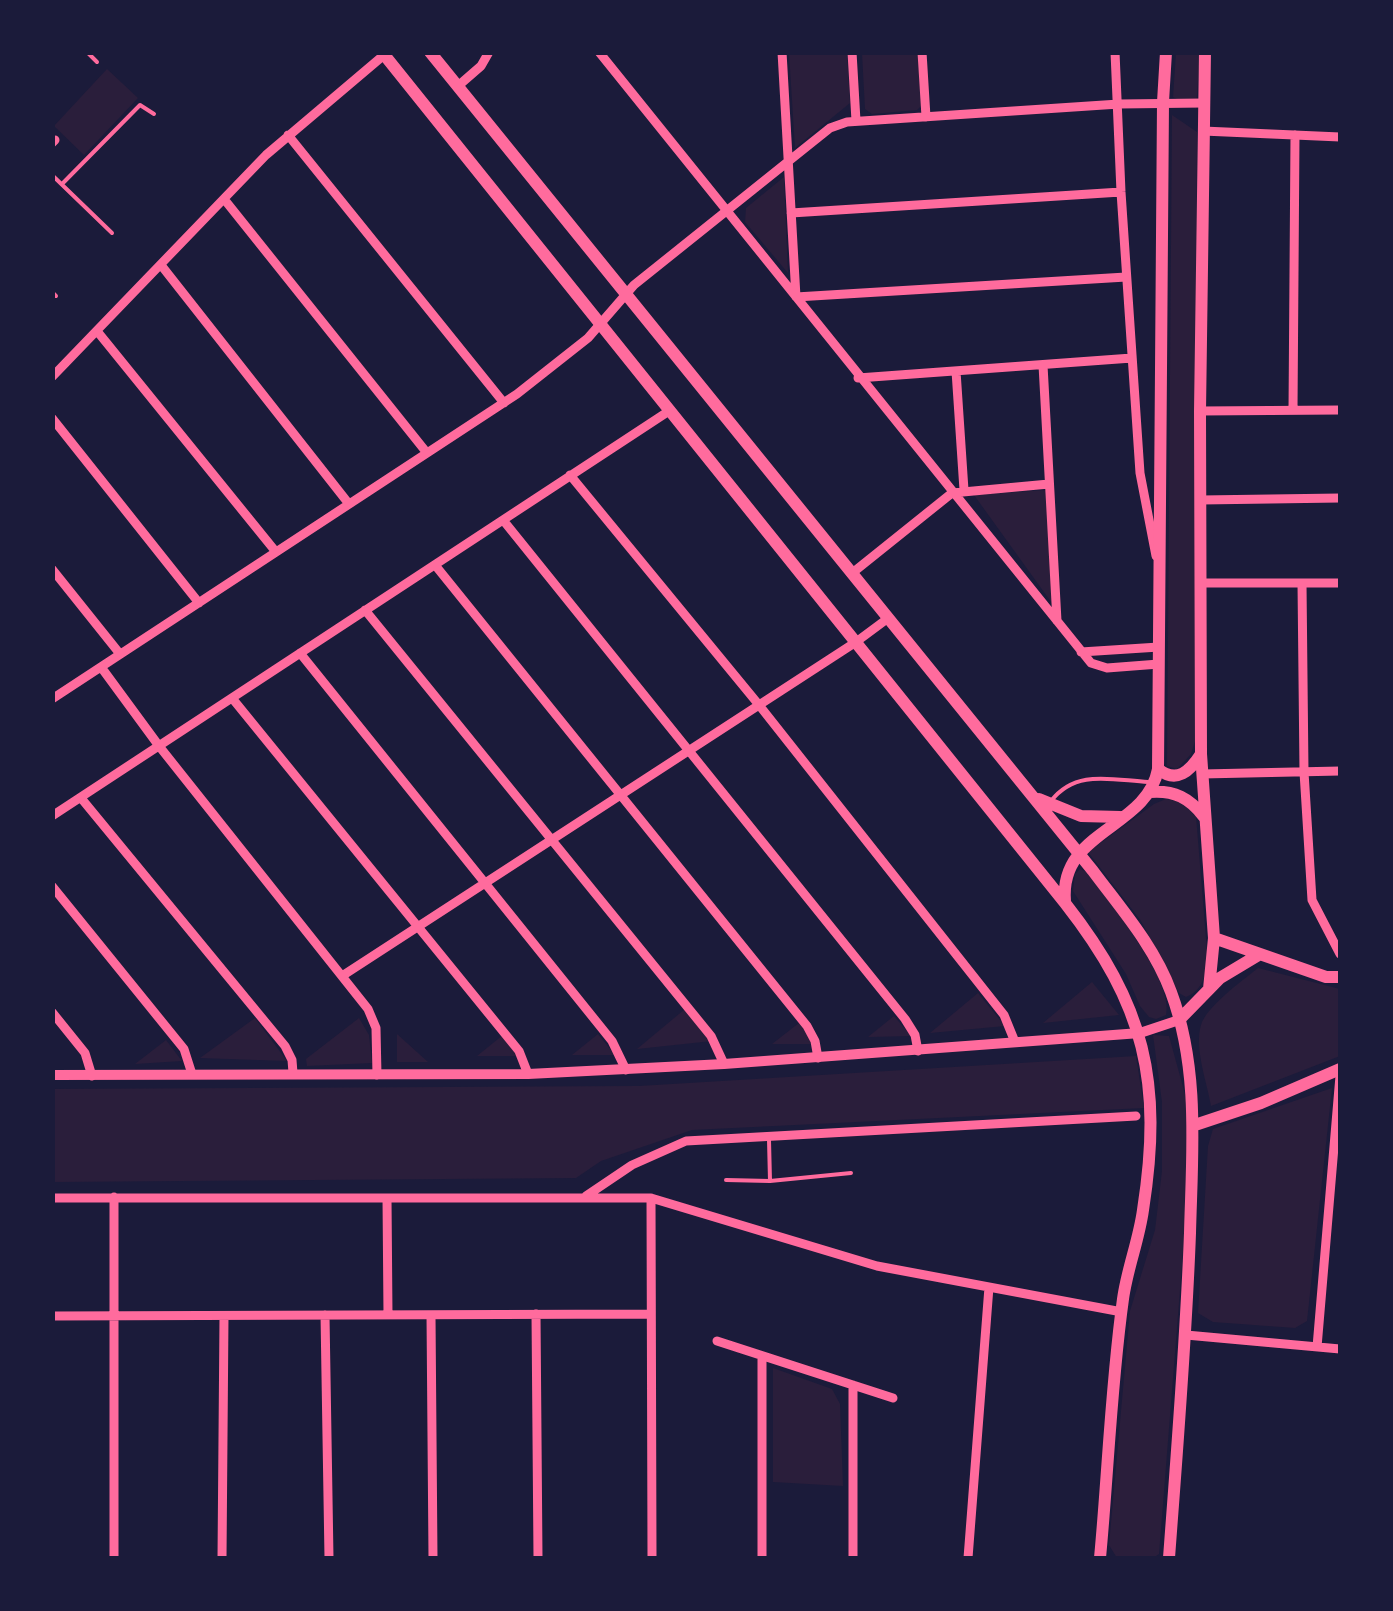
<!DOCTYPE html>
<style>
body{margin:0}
#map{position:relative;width:1393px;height:1611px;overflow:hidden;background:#1b1b3a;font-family:"Fira Sans",sans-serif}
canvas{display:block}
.frame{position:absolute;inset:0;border:55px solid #1b1b3a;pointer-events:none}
</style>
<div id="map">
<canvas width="1393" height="1611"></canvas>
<div class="frame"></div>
</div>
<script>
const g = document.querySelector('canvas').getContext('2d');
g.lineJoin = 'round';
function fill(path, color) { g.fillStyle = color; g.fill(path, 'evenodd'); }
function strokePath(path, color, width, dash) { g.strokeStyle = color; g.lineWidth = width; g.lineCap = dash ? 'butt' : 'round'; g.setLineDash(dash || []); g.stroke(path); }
fill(new Path2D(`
 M 789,53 L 847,53 L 850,103 L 795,148 Z
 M 862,53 L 918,53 L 921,106 L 917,110 L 872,114 L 865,109 Z
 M 1176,53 L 1200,53 L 1196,109 L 1173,97 Z
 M 107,69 L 138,98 L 84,155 L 54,126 Z
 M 1172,115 L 1197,132 L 1195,741 L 1191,754 L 1177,769 L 1167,766 Z
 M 784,177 L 788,273 L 745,222 L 746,208 Z
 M 1046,490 L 1054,606 L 974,495 Z
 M 1166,799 L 1182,802 L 1196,816 L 1208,963 C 1205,978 1201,991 1186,997 L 1179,993 L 1141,921 L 1088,852 L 1154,804 Z
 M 1080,869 L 1087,872 C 1108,900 1175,982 1166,1015 L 1156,1019 L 1149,1017 L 1140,1006 L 1126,974 L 1073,891 L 1075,874 Z
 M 1258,968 L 1340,989 L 1340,1056 L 1211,1106 C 1207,1082 1194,1048 1201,1025 C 1206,1007 1243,980 1258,968 Z
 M 1092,982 L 1119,1015 L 1043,1023 Z
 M 978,993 L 1005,1026 L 930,1033 Z
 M 685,1009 L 712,1041 L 637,1049 Z
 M 894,1016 L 911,1036 L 868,1037 Z
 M 255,1018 L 287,1061 L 200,1058 Z
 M 359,1018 L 369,1035 L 372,1063 L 307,1066 L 306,1059 Z
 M 799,1023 L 815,1044 L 772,1044 Z
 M 397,1034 L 428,1062 L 397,1062 Z
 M 598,1034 L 615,1055 L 572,1055 Z
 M 503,1035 L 520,1056 L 477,1056 Z
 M 1153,1035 L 1169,1036 L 1191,1116 L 1190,1164 L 1159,1554 L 1153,1558 L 1117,1558 L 1109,1545 L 1130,1311 L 1155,1230 L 1162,1171 L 1162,1102 Z
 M 166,1040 L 182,1061 L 135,1064 Z
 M 1136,1056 L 1144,1108 L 692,1130 L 601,1161 L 576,1178 L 53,1182 L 52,1089 L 639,1086 Z
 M 1332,1088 L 1307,1321 L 1295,1328 L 1213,1322 L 1198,1313 L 1208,1146 L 1213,1129 Z
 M 773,1368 L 832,1389 L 840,1404 L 843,1486 L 773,1482 Z`), '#2a1e3b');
strokePath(new Path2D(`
 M 87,52 L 97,62
 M 52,175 L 112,233
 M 62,184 L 140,105 L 154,114
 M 52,292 L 56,296
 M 1051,801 C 1076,769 1111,780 1148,782
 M 769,1140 L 770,1181 L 851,1173
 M 726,1180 L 770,1181`), '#ff6b9d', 4);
strokePath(new Path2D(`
 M 599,52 L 1091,663 L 1107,668 L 1159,664
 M 782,52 L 796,297 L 1126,277
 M 852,52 L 856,121
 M 922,52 L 926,117
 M 1115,52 L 1121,192 L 1140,473 L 1156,556
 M 458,86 L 481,66 L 489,52
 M 1203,131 L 1340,137
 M 288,135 L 504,403
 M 52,143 L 55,140
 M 224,199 L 427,453
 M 791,213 L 1121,192
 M 161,265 L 349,504
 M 97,331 L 276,552
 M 1043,365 L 1057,621
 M 956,371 L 964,490
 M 52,377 L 266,155 L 384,55
 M 858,378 L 1132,358
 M 1293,410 L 1295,135
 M 1200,411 L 1340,410
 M 52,418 L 199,603
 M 570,475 L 759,705 L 1004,1015 L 1015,1042
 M 1201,500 L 1340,498
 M 503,520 L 905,1019 L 915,1035 L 918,1051
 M 435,565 L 807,1026 L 815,1041 L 818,1058
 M 52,569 L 120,654
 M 851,574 L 952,493 L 1049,484
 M 1202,583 L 1340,583
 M 1302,583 L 1304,772 L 1312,900 L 1340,954
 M 365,610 L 711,1036 L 724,1064
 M 1081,652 L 1159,647
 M 300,653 L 612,1041 L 626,1070
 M 101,667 L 159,746 L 368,1009 L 376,1028 L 377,1075
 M 232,698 L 519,1051 L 528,1074
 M 52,699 L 517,394 L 588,338 L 634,285 L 830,128 L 847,122 L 1119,104 L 1204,103
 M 1202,774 L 1340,771
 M 81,798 L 285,1046 L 292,1060 L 293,1073
 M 52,816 L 669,411
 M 52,886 L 184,1049 L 192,1074
 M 342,976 L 856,642 L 887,619
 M 52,1012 L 85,1053 L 92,1076
 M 586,1196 L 632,1165 L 686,1141 L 1136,1116
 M 52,1198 L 651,1198 L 877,1266 L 1122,1312
 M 387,1198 L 388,1315
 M 651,1198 L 652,1558
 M 536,1314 L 538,1558
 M 325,1315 L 329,1558
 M 431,1315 L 433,1558
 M 52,1316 L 651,1314
 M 1186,1335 L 1340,1349
 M 717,1341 L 893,1398
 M 1317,1347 L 1340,1076
 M 762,1356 L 762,1558
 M 853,1385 L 853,1558
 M 114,1558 L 114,1197
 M 222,1558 L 224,1316
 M 968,1558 L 989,1287`), '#ff6b9d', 9);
strokePath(new Path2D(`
 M 52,1075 L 528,1074 L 724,1064 L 1140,1033 L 1179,1020`), '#ff6b9d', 10);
strokePath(new Path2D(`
 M 382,52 L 1065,903 C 1145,1005 1163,1082 1143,1210 C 1139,1240 1127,1269 1123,1299 C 1111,1385 1108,1473 1100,1558
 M 430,52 L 1093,871 C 1122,910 1154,946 1171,992 C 1200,1070 1192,1152 1190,1233 C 1186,1342 1177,1450 1169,1558
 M 1205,52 L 1200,411 L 1201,754 L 1214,938 L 1209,989
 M 1158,769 C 1177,784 1190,771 1201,754
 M 1150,792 C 1174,790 1190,798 1204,817
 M 1039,799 L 1081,816 L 1120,817
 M 1065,901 C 1059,830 1147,829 1158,769 L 1163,102 L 1166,52
 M 1214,938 L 1326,977 L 1340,977
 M 1179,1020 L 1220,978 L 1260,954
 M 1195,1125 L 1261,1103 L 1340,1069`), '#ff6b9d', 12);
</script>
